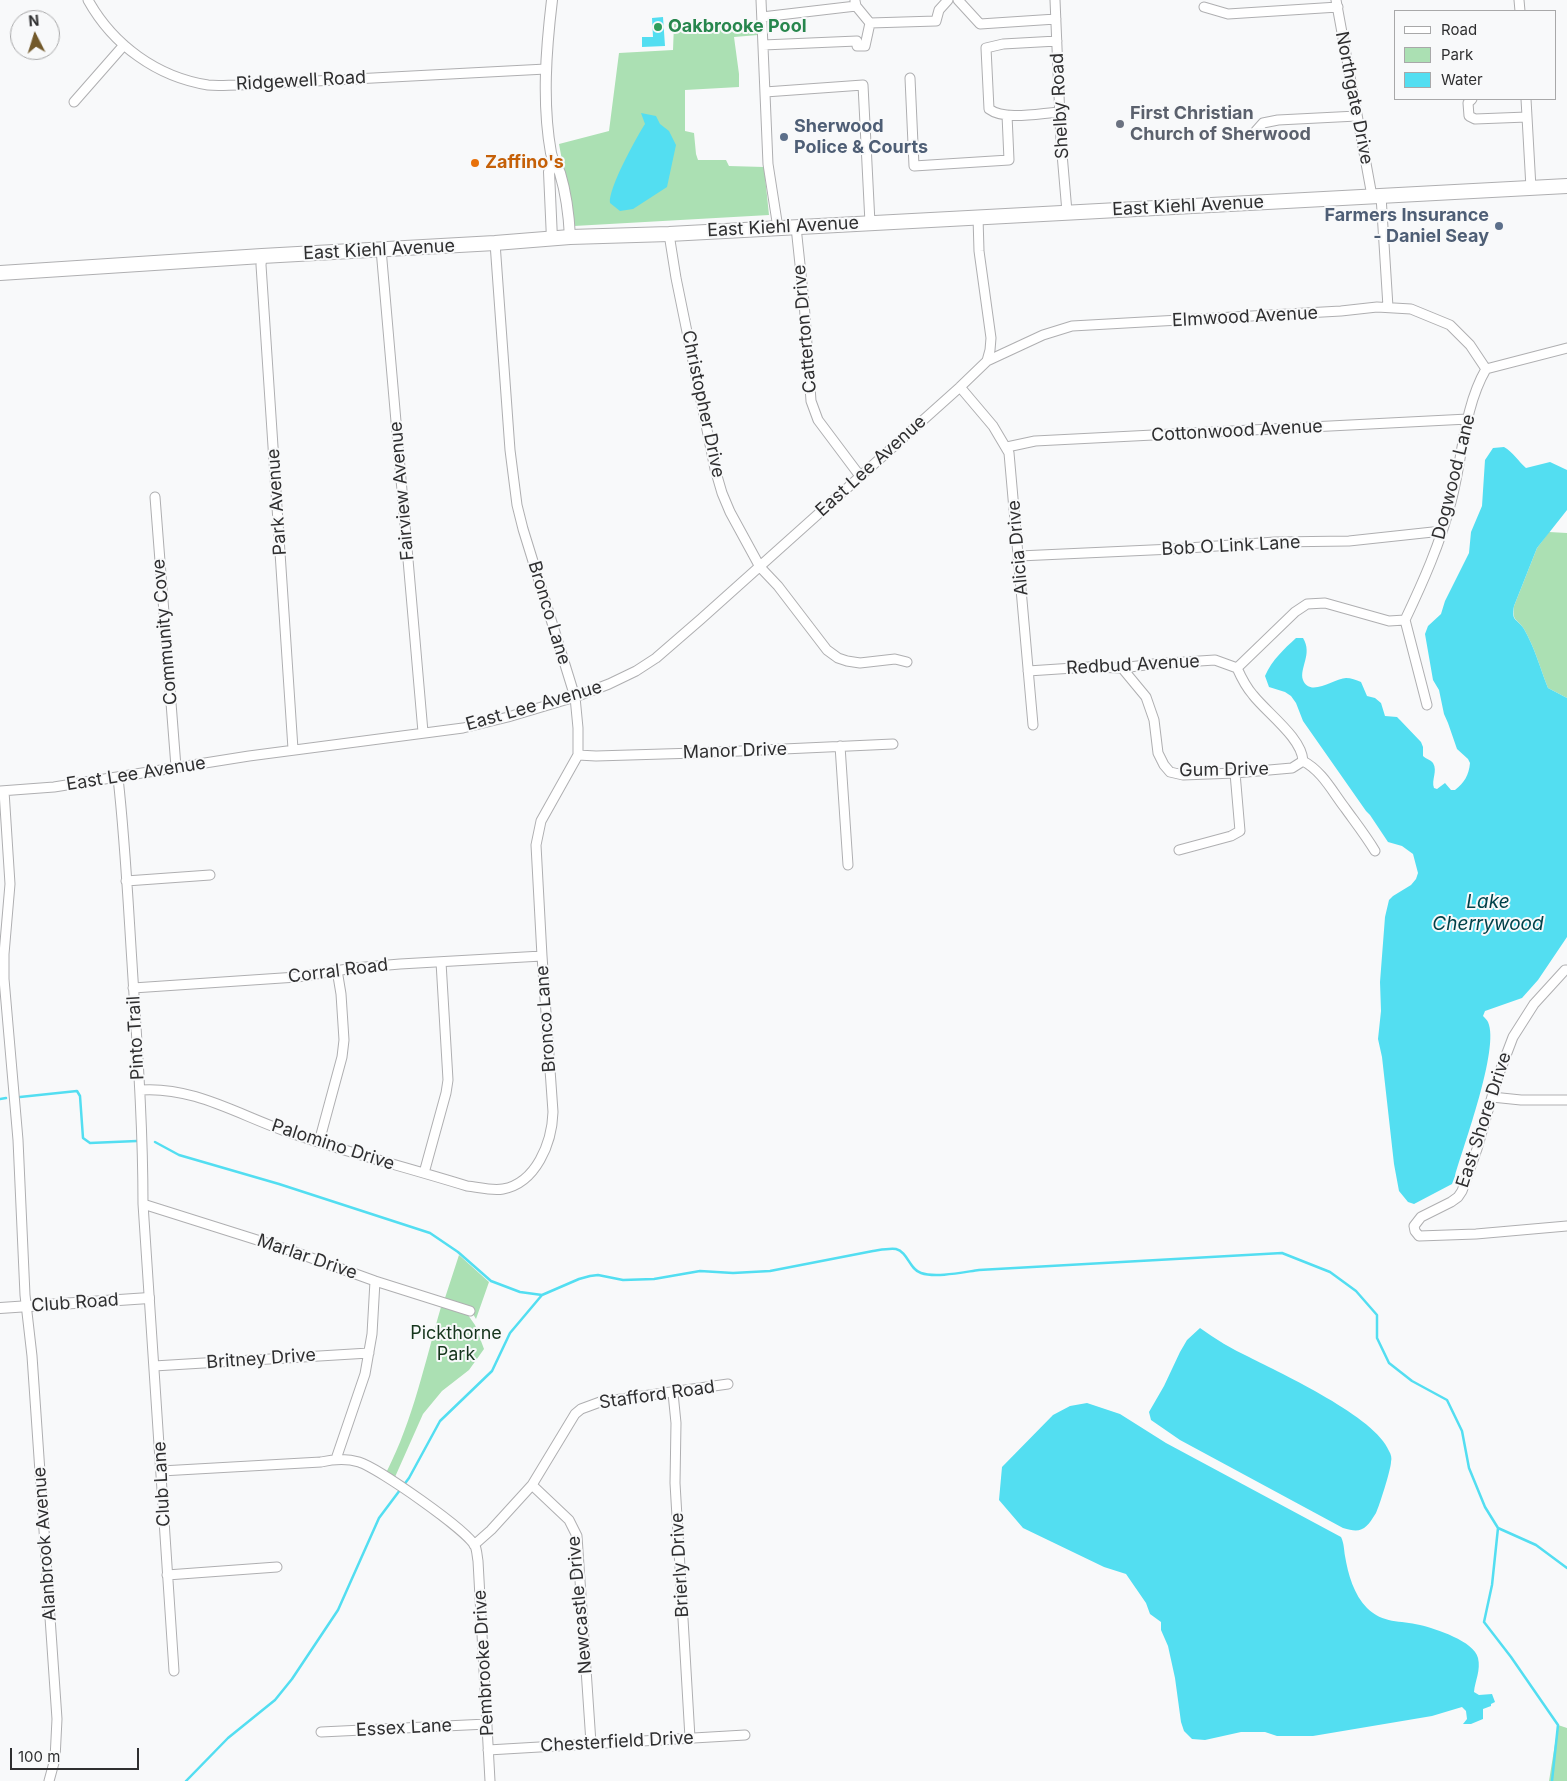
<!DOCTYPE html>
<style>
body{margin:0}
#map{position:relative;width:1567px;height:1781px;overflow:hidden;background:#f8f9fa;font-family:Inter,sans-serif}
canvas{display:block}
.legend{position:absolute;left:1394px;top:10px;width:162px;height:90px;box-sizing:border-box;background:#f8f9fa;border:1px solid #a8a8a9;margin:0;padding:6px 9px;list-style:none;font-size:15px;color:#2f2f30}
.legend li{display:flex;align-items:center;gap:10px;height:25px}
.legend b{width:25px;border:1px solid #a8a8a9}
.north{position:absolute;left:10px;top:10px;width:50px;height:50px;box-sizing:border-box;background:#f8f9fa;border:1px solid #a8a8a9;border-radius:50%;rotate:355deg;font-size:14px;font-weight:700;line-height:20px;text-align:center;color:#2f2f30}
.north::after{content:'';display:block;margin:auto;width:18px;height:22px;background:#72592a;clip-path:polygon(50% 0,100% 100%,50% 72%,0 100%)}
.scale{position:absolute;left:10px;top:1748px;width:129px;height:22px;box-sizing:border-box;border:2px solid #2f2f30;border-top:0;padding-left:6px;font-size:15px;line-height:18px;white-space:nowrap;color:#2f2f30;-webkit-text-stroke:4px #f8f9fa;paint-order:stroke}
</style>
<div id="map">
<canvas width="1567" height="1781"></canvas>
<ul class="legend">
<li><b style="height:6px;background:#fff"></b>Road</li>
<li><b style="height:14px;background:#abe0b3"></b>Park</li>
<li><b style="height:14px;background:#53def1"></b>Water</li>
</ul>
<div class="north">N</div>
<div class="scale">100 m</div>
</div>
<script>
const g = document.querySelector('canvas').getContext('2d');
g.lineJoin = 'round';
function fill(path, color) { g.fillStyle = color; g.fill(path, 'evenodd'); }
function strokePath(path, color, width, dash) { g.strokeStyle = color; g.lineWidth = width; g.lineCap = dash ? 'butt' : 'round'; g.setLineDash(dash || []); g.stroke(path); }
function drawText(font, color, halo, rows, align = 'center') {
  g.font = font + ' Inter,sans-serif'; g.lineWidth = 4; g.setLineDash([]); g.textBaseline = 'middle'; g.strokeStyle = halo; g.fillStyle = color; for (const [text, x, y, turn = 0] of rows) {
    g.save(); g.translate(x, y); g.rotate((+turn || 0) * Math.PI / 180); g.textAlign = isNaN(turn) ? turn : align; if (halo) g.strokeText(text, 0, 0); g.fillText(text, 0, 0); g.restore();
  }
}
fill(new Path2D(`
 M 691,21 L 697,26 L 757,23 L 758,35 L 734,37 L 739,74 L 739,87 L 685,90 L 685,131 L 694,133 L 696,154 L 698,160 L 726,160 L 729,166 L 764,167 L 769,215 L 574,226 L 559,144 L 609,131 L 619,53 L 673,50 L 674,24 Z
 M 1549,532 L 1567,533 L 1567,698 L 1548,688 C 1540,668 1535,648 1524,629 C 1517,618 1512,622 1514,606 L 1537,548 Z
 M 459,1255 L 489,1282 L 476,1319 L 470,1309 L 444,1301 Z
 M 441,1307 L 468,1315 L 475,1325 L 484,1349 L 469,1370 L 442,1391 L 423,1414 L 395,1477 L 387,1471 C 413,1420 425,1362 441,1307 Z
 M 1558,1725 L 1567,1728 L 1567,1781 L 1549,1781 Z`), '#abe0b3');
fill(new Path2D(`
 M 663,17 L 665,46 L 642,47 L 642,37 L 653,37 L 652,18 Z
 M 641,113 L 656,116 L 660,124 L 669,131 L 676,145 L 667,187 L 633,209 L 620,211 L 610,203 C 608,189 636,138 645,124 Z
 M 1504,447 C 1513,452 1518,461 1526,468 L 1550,462 L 1567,470 L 1567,510 L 1537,548 L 1514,606 C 1511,622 1517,618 1524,629 C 1535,648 1540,668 1548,688 L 1567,698 L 1567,937 L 1538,980 L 1522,998 L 1485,1011 L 1483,1016 C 1485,1018 1487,1020 1488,1022 C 1500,1048 1463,1147 1455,1176 L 1452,1184 L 1414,1204 L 1408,1202 L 1399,1191 L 1394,1164 L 1382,1057 L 1378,1039 L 1381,1011 L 1380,982 L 1385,917 L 1389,900 L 1393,896 L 1411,885 L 1416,879 L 1418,873 L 1413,854 L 1402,846 L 1388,842 L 1370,815 L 1366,811 L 1303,721 L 1296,703 L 1291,696 L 1285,692 L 1269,687 L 1265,676 C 1272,660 1284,649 1296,638 L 1303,638 C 1313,654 1299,668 1303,680 C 1310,698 1335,678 1346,678 C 1351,678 1356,680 1361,682 L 1367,696 L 1375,698 L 1381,703 L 1385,716 L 1397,717 L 1400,720 L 1421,742 L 1423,747 L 1423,756 C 1426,759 1431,760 1433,763 C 1438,771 1431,780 1434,788 L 1437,789 L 1445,783 L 1451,790 L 1455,790 C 1464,783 1469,775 1470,763 L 1468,759 L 1457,749 L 1448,723 L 1444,714 L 1439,690 L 1433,680 L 1425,634 L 1428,626 L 1441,614 L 1445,601 L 1469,553 L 1471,532 L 1482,506 L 1485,460 L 1493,448 Z
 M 1200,1328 C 1215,1339 1232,1349 1249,1357 C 1282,1374 1376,1417 1389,1451 C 1391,1454 1392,1458 1391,1462 C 1391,1469 1379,1507 1376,1513 C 1366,1529 1362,1534 1343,1528 L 1180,1440 L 1151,1420 L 1149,1412 L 1164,1386 L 1180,1352 L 1187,1340 Z
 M 1087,1403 L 1120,1414 L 1166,1443 L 1341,1537 C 1344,1543 1344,1550 1345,1556 C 1348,1574 1354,1595 1367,1608 C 1383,1624 1400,1620 1420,1625 C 1436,1629 1474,1641 1478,1658 C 1481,1670 1475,1681 1474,1692 L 1479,1695 L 1492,1694 L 1495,1702 L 1491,1704 L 1491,1706 L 1483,1709 L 1483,1719 L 1471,1724 L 1463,1724 L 1467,1719 L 1466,1711 L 1462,1707 L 1432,1716 L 1313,1736 L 1277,1736 L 1265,1732 L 1241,1732 L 1205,1740 L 1192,1739 L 1184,1731 L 1181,1722 L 1175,1678 L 1168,1646 L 1161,1630 L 1161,1622 L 1150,1614 L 1146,1603 L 1126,1574 L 1104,1567 L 1023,1528 L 999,1500 L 1002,1467 L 1053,1415 L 1070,1406 Z`), '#53def1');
strokePath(new Path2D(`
 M 20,1097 L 77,1091 L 80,1096 L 83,1138 L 90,1143 L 137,1141
 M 0,1099 L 6,1098
 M 155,1142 L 179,1155 L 279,1184 L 430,1233 L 458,1252 L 491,1281 L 520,1292 L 542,1295
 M 1498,1528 L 1492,1585 L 1484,1622 L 1511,1657 L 1558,1725 L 1552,1781
 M 186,1781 L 228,1738 L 275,1700 L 292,1679 L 338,1610 L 379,1518 L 409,1478 L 440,1421 L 492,1371 L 510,1333 L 542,1295 L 579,1279 L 590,1276 L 598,1275 L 623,1280 L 654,1279 L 700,1271 L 733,1273 L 770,1271 L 873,1251 C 880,1250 889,1248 896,1249 C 908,1252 909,1269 921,1273 C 936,1278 964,1272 979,1270 L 1282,1253 L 1330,1272 L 1356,1291 L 1377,1315 L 1377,1338 L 1389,1363 L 1412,1381 L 1447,1400 L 1462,1431 L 1469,1468 L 1485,1507 L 1498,1528 L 1536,1545 L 1567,1568`), '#53def1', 2.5);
const minor = new Path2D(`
 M 88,0 C 113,45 157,77 208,85 C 218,86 229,85 239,85 L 546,69
 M 761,0 L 768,164 L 778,228
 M 958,0 L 980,24 L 1056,19
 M 1055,0 L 1061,142 L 1067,212
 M 1336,0 L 1372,196
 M 1519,0 L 1520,11
 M 855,1 L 856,6 L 870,23
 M 1204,7 L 1228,14 L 1338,7
 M 762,17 L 856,6
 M 1057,41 L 1003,44 L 986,48 L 989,109 C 1005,121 1040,113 1060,112
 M 763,45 L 857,41 L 857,46 L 865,46 L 870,23 L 936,21 L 939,10 L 948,0
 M 910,78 L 914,166 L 1009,160 L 1007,115
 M 765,92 L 863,85 L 870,223
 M 1472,99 L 1468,103 L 1469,116 L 1475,119 L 1527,117
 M 1526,99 L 1531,188
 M 74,102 L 124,45
 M 1255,132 L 1263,123 L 1278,120 L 1357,116
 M 1381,196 L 1388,307
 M 796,227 L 804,302 L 811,401 L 818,420 L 860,476
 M 669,234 L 676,278 L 715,469 L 722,493 L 730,512 L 760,567 L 778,586 L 827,650 L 838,658 L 847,661 L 860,663 L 895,659 L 907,662
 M 381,249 L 423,732
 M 262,256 L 261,265 L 293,749
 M 987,361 L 1043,335 L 1072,326 L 1341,311 L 1377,307 L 1411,309 L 1450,325 L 1470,345 L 1486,369
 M 960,387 L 993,426 L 1009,453 L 1033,725
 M 1007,447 L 1035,441 L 1468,419
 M 155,497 L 176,767
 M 1019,556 L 1173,549 L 1275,542 L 1349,541 L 1442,531
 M 1405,620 L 1427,705
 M 1122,668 L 1146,697 L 1154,720 L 1158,753 L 1164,765 L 1170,772 L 1183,775 L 1235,773 L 1292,768 L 1303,761 C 1302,738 1267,713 1253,695 C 1246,687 1241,677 1237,668
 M 1237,668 L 1295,612 L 1307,604 L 1325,603 L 1389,621 L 1405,620 C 1423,582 1440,544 1451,502 C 1463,458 1463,409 1486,369 L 1567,348
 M 1028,671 L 1089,667 L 1122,668 L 1153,664 L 1215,660 L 1237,668
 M 840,746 L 848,865
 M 578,755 L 596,756 L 696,753 L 893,744
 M 1303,761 C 1322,771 1332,791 1345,808 C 1355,822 1366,836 1375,851
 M 118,778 C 125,839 128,901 132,963 C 137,1043 143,1124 143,1204 L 174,1671
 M 0,791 L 54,787 L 249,756 L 463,728 L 508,717 L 575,697 L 609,684 L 636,671 L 656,658 L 701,619 L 960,387 L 987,361 L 990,350 L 991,338 L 979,251 L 978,217
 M 4,791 L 10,884 L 4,954 L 4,979 L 18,1140 L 25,1295 L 32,1356 L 57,1719 L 55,1759 L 49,1781
 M 1179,850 L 1231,836 L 1240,831 L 1235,773
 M 126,881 L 210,875
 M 1567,970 L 1565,970 L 1534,1004 L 1513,1037 L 1497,1079 L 1477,1149 L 1462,1191 L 1458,1197 L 1451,1202 L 1421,1217 L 1414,1226 L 1415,1231 L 1419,1236 L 1476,1234 L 1567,1226
 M 133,988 L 297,977 L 354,968 L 400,964 L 542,956
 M 140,1090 C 192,1086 237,1114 285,1131 C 345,1152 406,1167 467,1186 C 478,1187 491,1191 503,1189 C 536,1183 552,1143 553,1112 L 542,956 L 536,845 L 541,821 L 578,755 L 578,728 L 575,697 L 523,529 L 517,505 L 510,450 L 495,243
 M 1492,1097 L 1521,1100 L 1567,1100
 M 319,1142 L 342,1057 L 344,1040 L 341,994 L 337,970
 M 424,1173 L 446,1093 L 448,1080 L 441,962
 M 143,1204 L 292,1251 L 375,1281 L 470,1311
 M 154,1366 L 369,1353
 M 673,1393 L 676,1423 L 675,1483 L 690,1738
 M 336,1459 L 365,1374 L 372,1334 L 375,1281
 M 161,1471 L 321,1462 C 334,1459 346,1458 359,1462 C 378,1468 467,1530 475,1546 C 477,1550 477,1556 478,1561 L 490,1781
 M 532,1485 L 569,1520 L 577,1536 L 591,1743
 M 474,1545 L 491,1530 L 532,1485 L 575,1414 L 581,1409 L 600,1402 L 728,1384
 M 167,1575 L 277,1567
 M 321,1732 L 487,1724
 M 488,1750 L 745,1735`);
const tertiary = new Path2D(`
 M 552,0 C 546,50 542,103 551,153 C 553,164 557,165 560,173 C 566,193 569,216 570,237
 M 552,239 L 549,172 L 553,163
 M 0,1308 L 149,1298`);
const primary = new Path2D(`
 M 0,273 L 262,256 L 495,243 L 570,237 L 669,234 L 1567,186`);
strokePath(minor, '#afafb1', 11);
strokePath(tertiary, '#afafb1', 12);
strokePath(primary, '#afafb1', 16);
strokePath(minor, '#fff', 9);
strokePath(tertiary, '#fff', 10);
strokePath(primary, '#fff', 14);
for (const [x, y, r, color] of [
 [658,27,5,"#2e9e5b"],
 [1120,124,5,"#6b7280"],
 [784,137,5,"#5c6f8a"],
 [475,163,5,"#e8710a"],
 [1499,226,5,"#5c6f8a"]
]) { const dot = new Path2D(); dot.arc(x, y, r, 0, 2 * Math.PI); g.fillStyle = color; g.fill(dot); strokePath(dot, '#f8f9fa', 2); }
drawText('bold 18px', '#27864d', '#f8f9fa', [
 ["Oakbrooke Pool",668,27]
], 'left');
drawText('18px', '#2f2f30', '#f8f9fa', [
 ["Ridgewell Road",301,81,-3],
 ["Northgate Drive",1354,98,79],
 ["Shelby Road",1060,106,-93],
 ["East Kiehl Avenue",1188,206,-3],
 ["East Kiehl Avenue",783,227,-3],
 ["East Kiehl Avenue",379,250,-3],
 ["Elmwood Avenue",1245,317,-3],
 ["Catterton Drive",805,329,-95],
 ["Christopher Drive",703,404,78],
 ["Cottonwood Avenue",1237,431,-3],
 ["East Lee Avenue",871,466,-42],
 ["Dogwood Lane",1454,477,-76],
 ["Fairview Avenue",402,491,-95],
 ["Park Avenue",277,502,-94],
 ["Bob O Link Lane",1231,546,-3],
 ["Alicia Drive",1018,548,-95],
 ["Bronco Lane",549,613,73],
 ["Community Cove",165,632,-95],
 ["Redbud Avenue",1133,665,-3],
 ["East Lee Avenue",534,706,-16],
 ["Manor Drive",735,751,-2],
 ["Gum Drive",1224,770,-1],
 ["East Lee Avenue",136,774,-9],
 ["Corral Road",338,971,-7],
 ["Bronco Lane",546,1019,-94],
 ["Pinto Trail",136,1038,-93],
 ["East Shore Drive",1484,1120,-72],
 ["Palomino Drive",333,1145,18],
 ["Marlar Drive",307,1257,19],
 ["Club Road",75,1303,-4],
 ["Britney Drive",261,1359,-4],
 ["Stafford Road",657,1395,-8],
 ["Club Lane",162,1484,-93],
 ["Alanbrook Avenue",45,1544,-94],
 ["Brierly Drive",680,1565,-93],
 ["Newcastle Drive",580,1605,-95],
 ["Pembrooke Drive",484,1663,-93],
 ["Essex Lane",404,1728,-3],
 ["Chesterfield Drive",617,1742,-3]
]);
drawText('bold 18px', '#5b616d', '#f8f9fa', [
 ["First Christian",1130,114],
 ["Church of Sherwood",1130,135]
], 'left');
drawText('bold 18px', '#4e5e75', '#f8f9fa', [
 ["Sherwood",794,127],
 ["Police & Courts",794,148],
 ["Farmers Insurance",1489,216,"right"],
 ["- Daniel Seay",1489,237,"right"]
], 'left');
drawText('bold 18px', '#c56008', '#f8f9fa', [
 ["Zaffino's",485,163]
], 'left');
drawText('18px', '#15351c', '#f8f9fa', [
 ["Pickthorne",456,1334],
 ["Park",456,1355]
]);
drawText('italic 19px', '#00424a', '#f8f9fa', [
 ["Lake",1488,902],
 ["Cherrywood",1488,924]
]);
</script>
